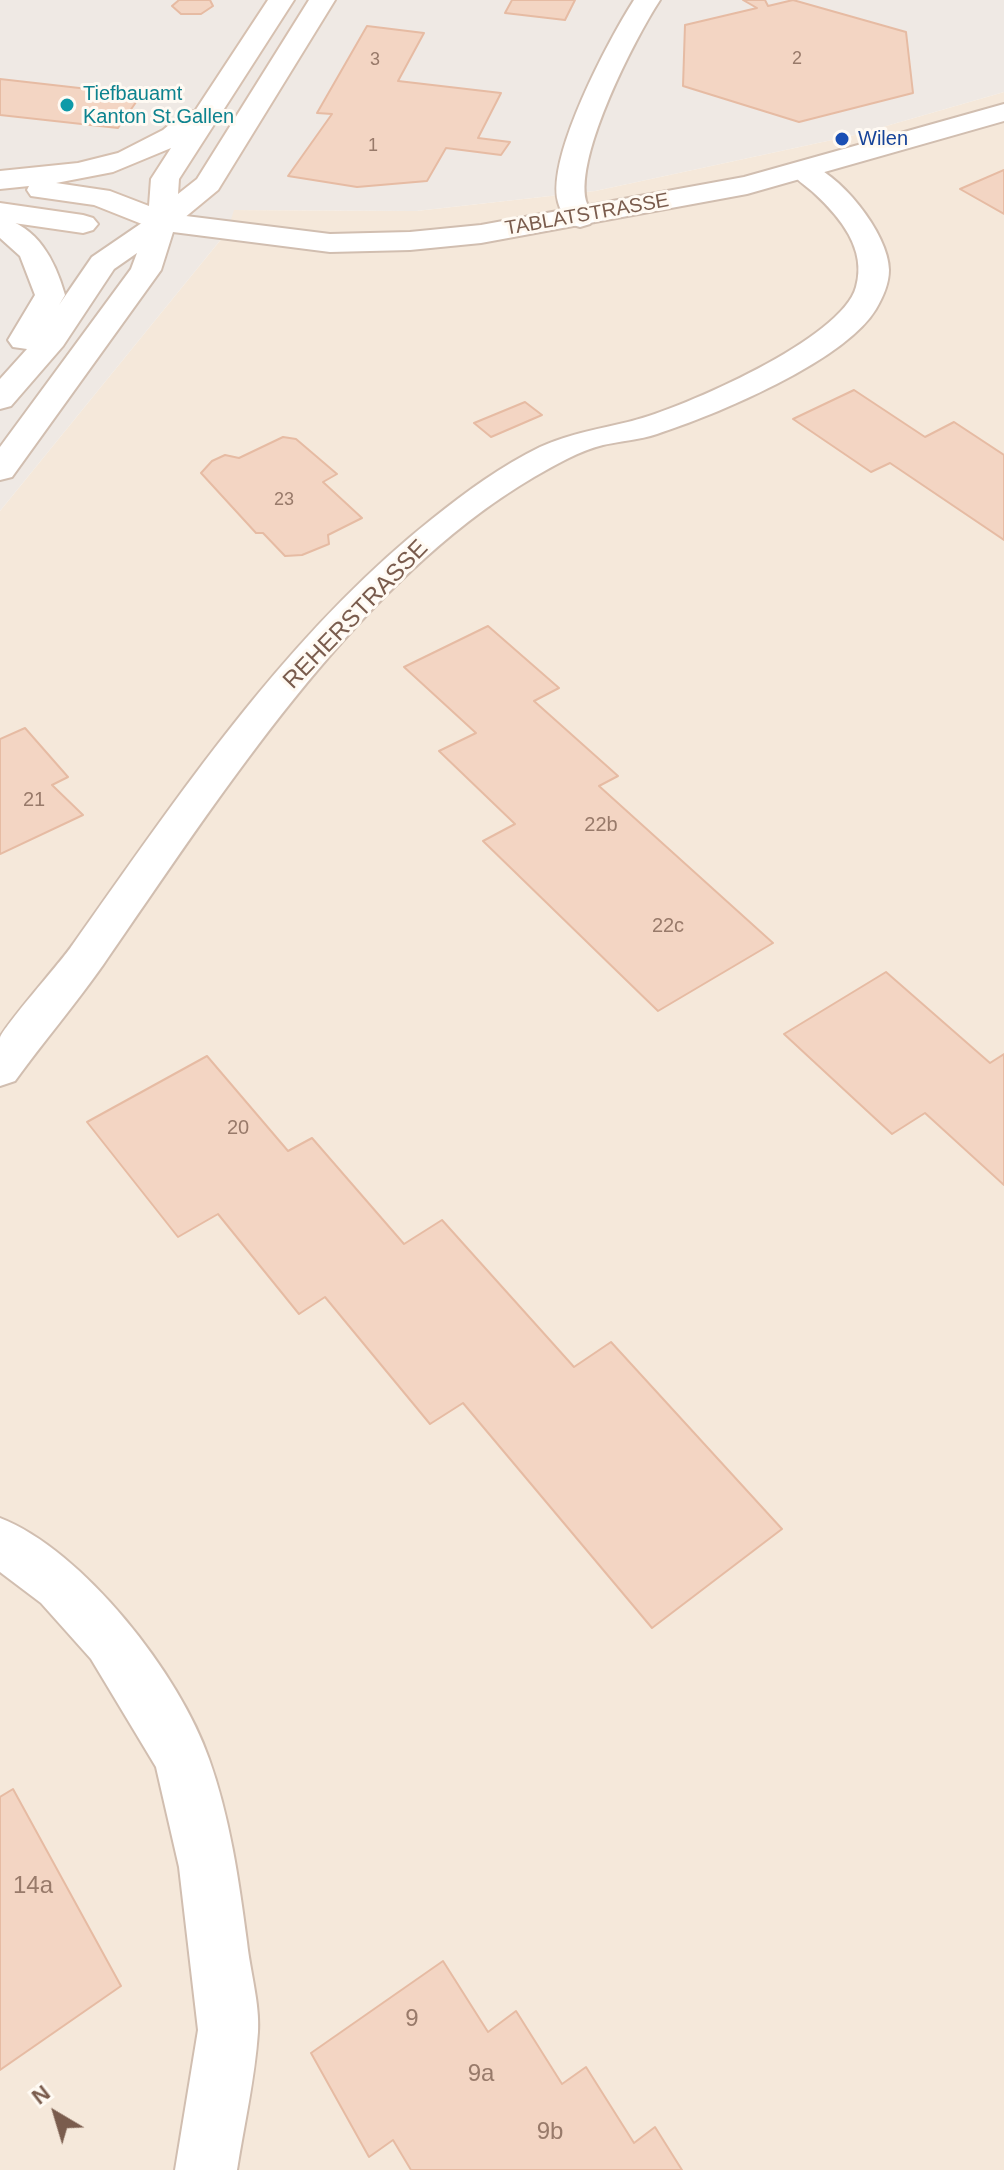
<!DOCTYPE html>
<style>
body{margin:0}
#map{position:relative;width:1004px;height:2170px;overflow:hidden;background:#fdf6ec;font-family:Helvetica,sans-serif}
canvas{display:block}
.north{position:absolute;left:16px;top:2074px;width:80px;height:80px;-webkit-text-stroke:6px #fffaf3;paint-order:stroke;rotate:322deg;font-size:22px;font-weight:700;line-height:32px;text-align:center;color:#7a5c4d}
.north::after{content:'';display:block;margin:auto;width:28px;height:36px;background:#7a5c4d;clip-path:polygon(50% 0,100% 100%,50% 72%,0 100%)}
</style>
<div id="map">
<canvas width="1004" height="2170"></canvas>
<div class="north">N</div>
</div>
<script>
const g = document.querySelector('canvas').getContext('2d');
g.lineJoin = 'round';
function fill(path, color) { g.fillStyle = color; g.fill(path, 'evenodd'); }
function strokePath(path, color, width, dash) { g.strokeStyle = color; g.lineWidth = width; g.lineCap = dash ? 'butt' : 'round'; g.setLineDash(dash || []); g.stroke(path); }
function drawText(font, color, halo, rows, align = 'center') {
  g.font = font + ' Helvetica,sans-serif'; g.lineWidth = 6; g.setLineDash([]); g.textBaseline = 'middle'; g.strokeStyle = halo; g.fillStyle = color; for (const [text, x, y, turn = 0] of rows) {
    g.save(); g.translate(x, y); g.rotate((+turn || 0) * Math.PI / 180); g.textAlign = isNaN(turn) ? turn : align; if (halo) g.strokeText(text, 0, 0); g.fillText(text, 0, 0); g.restore();
  }
}
fill(new Path2D(`
 M 1004,92 L 1004,2170 L 0,2170 L 0,511 L 227,232 L 233,210 L 416,211 L 595,191 L 855,135 Z`), '#f5e8da');
fill(new Path2D(`
 M 0,0 L 1004,0 L 1004,92 L 855,135 L 595,191 L 416,211 L 234,210 L 227,232 L 0,511 Z`), '#efe9e4');
const building = new Path2D(`
 M 210,0 L 213,6 L 201,14 L 181,14 L 172,6 L 179,0 Z
 M 512,0 L 575,0 L 565,20 L 505,13 Z
 M 743,0 L 765,0 L 768,6 L 793,0 L 906,32 L 913,93 L 799,122 L 683,86 L 685,25 L 757,8 Z
 M 367,26 L 424,33 L 398,81 L 501,93 L 478,138 L 510,142 L 501,155 L 446,148 L 427,181 L 357,187 L 288,176 L 332,114 L 317,113 Z
 M 0,79 L 141,95 L 118,128 L 0,115 Z
 M 1004,170 L 1004,214 L 960,189 Z
 M 854,390 L 925,437 L 954,422 L 1004,455 L 1004,540 L 890,463 L 871,472 L 793,419 Z
 M 525,402 L 542,415 L 491,437 L 474,423 Z
 M 283,437 L 296,439 L 337,474 L 323,482 L 362,518 L 328,535 L 329,544 L 302,555 L 285,556 L 263,533 L 256,533 L 201,473 L 212,461 L 225,455 L 239,458 Z
 M 488,626 L 559,688 L 534,701 L 618,776 L 599,786 L 773,943 L 658,1011 L 483,841 L 515,824 L 439,751 L 476,733 L 404,667 Z
 M 25,728 L 68,777 L 52,785 L 83,815 L 0,854 L 0,739 Z
 M 886,972 L 990,1063 L 1004,1054 L 1004,1185 L 925,1113 L 892,1134 L 784,1034 Z
 M 207,1056 L 288,1151 L 312,1138 L 404,1244 L 442,1220 L 574,1367 L 611,1342 L 782,1529 L 652,1628 L 463,1403 L 430,1424 L 325,1297 L 299,1314 L 218,1214 L 178,1237 L 87,1122 Z
 M 13,1789 L 121,1986 L 0,2070 L 0,1797 Z
 M 443,1961 L 488,2032 L 516,2011 L 562,2084 L 586,2067 L 634,2143 L 655,2127 L 682,2170 L 411,2170 L 393,2140 L 369,2157 L 311,2053 Z`);
fill(building, '#f3d5c3');
strokePath(building, '#e6bba3', 2);
const minor = new Path2D(`
 M 634,0 L 660,0 C 634,40 575,155 586,201 C 588,207 592,213 595,218 L 590,224 L 580,227 L 570,224 C 565,218 560,210 558,202 C 546,157 609,39 634,0 Z
 M 803,162 C 838,170 889,234 889,270 C 889,284 883,297 876,309 C 844,362 715,415 657,434 C 639,440 621,441 603,445 C 579,451 555,465 534,477 C 355,582 219,798 103,965 C 75,1005 43,1042 15,1081 L 0,1086 C 0,1072 0,1052 0,1038 C 3,1027 60,963 71,947 C 179,795 285,636 432,519 C 466,492 501,466 540,447 C 571,433 600,429 632,421 C 683,408 842,339 856,287 C 867,249 840,217 814,193 C 805,185 795,179 789,170 L 793,164 Z
 M 0,1518 C 83,1550 181,1676 209,1759 C 230,1818 239,1881 247,1942 C 250,1971 260,2004 258,2032 C 255,2078 244,2125 237,2170 L 175,2170 L 198,2030 L 179,1867 L 156,1767 L 91,1659 L 41,1603 L 0,1572 Z`);
const tertiary = new Path2D(`
 M 1004,104 L 1004,121 L 747,194 L 481,243 L 410,250 L 330,252 L 173,232 L 161,270 L 12,477 L 0,480 L 0,447 L 131,269 L 137,253 L 114,269 L 63,346 L 11,406 L 0,409 L 0,379 L 27,349 L 13,347 L 8,340 L 35,295 L 20,256 L 0,238 L 0,217 C 38,227 55,260 65,295 L 59,305 L 92,257 L 152,216 L 162,213 L 330,234 L 410,232 L 481,225 L 744,177 Z`);
const secondary = new Path2D(`
 M 268,0 L 294,0 L 179,179 L 178,194 L 197,179 L 309,0 L 335,0 L 218,190 L 172,228 L 162,231 L 152,228 L 94,205 L 31,196 L 27,190 L 29,186 L 0,189 L 0,171 L 78,163 L 118,153 L 163,130 L 183,113 L 195,111 ZM 171,148 L 151,179 L 149,206 L 110,191 L 56,183 L 113,172 Z
 M 0,203 L 83,215 L 93,218 L 98,224 L 93,230 L 83,233 L 0,221 Z`);
strokePath(minor, '#d1beb0', 4);
strokePath(tertiary, '#d1beb0', 4);
strokePath(secondary, '#d6c0b0', 4);
fill(minor, '#fff');
fill(tertiary, '#fff');
fill(secondary, '#fff');
for (const [x, y, r, color] of [
 [67,105,8,"#0f9aa8"],
 [842,139,8,"#1a4fb4"]
]) { const dot = new Path2D(); dot.arc(x, y, r, 0, 2 * Math.PI); g.fillStyle = color; g.fill(dot); strokePath(dot, '#fffaf3', 3); }
drawText('18px', '#987a6a', null, [
 ["2",797,59],
 ["3",375,60],
 ["1",373,146],
 ["23",284,500]
]);
drawText('20px', '#0d838f', '#fffaf3', [
 ["Tiefbauamt",83,94],
 ["Kanton St.Gallen",83,117]
], 'left');
drawText('20px', '#164399', '#fffaf3', [
 ["Wilen",858,139]
], 'left');
drawText('20px', '#7a5c4d', '#fffaf3', [
 ["TABLATSTRASSE",587,215,-10]
]);
drawText('20px', '#987a6a', null, [
 ["21",34,800],
 ["22b",601,825],
 ["22c",668,926],
 ["20",238,1128]
]);
drawText('24px', '#7a5c4d', '#fffaf3', [
 ["REHERSTRASSE",356,615,-46]
]);
drawText('24px', '#987a6a', null, [
 ["14a",33,1886],
 ["9",412,2019],
 ["9a",481,2074],
 ["9b",550,2132]
]);
</script>
